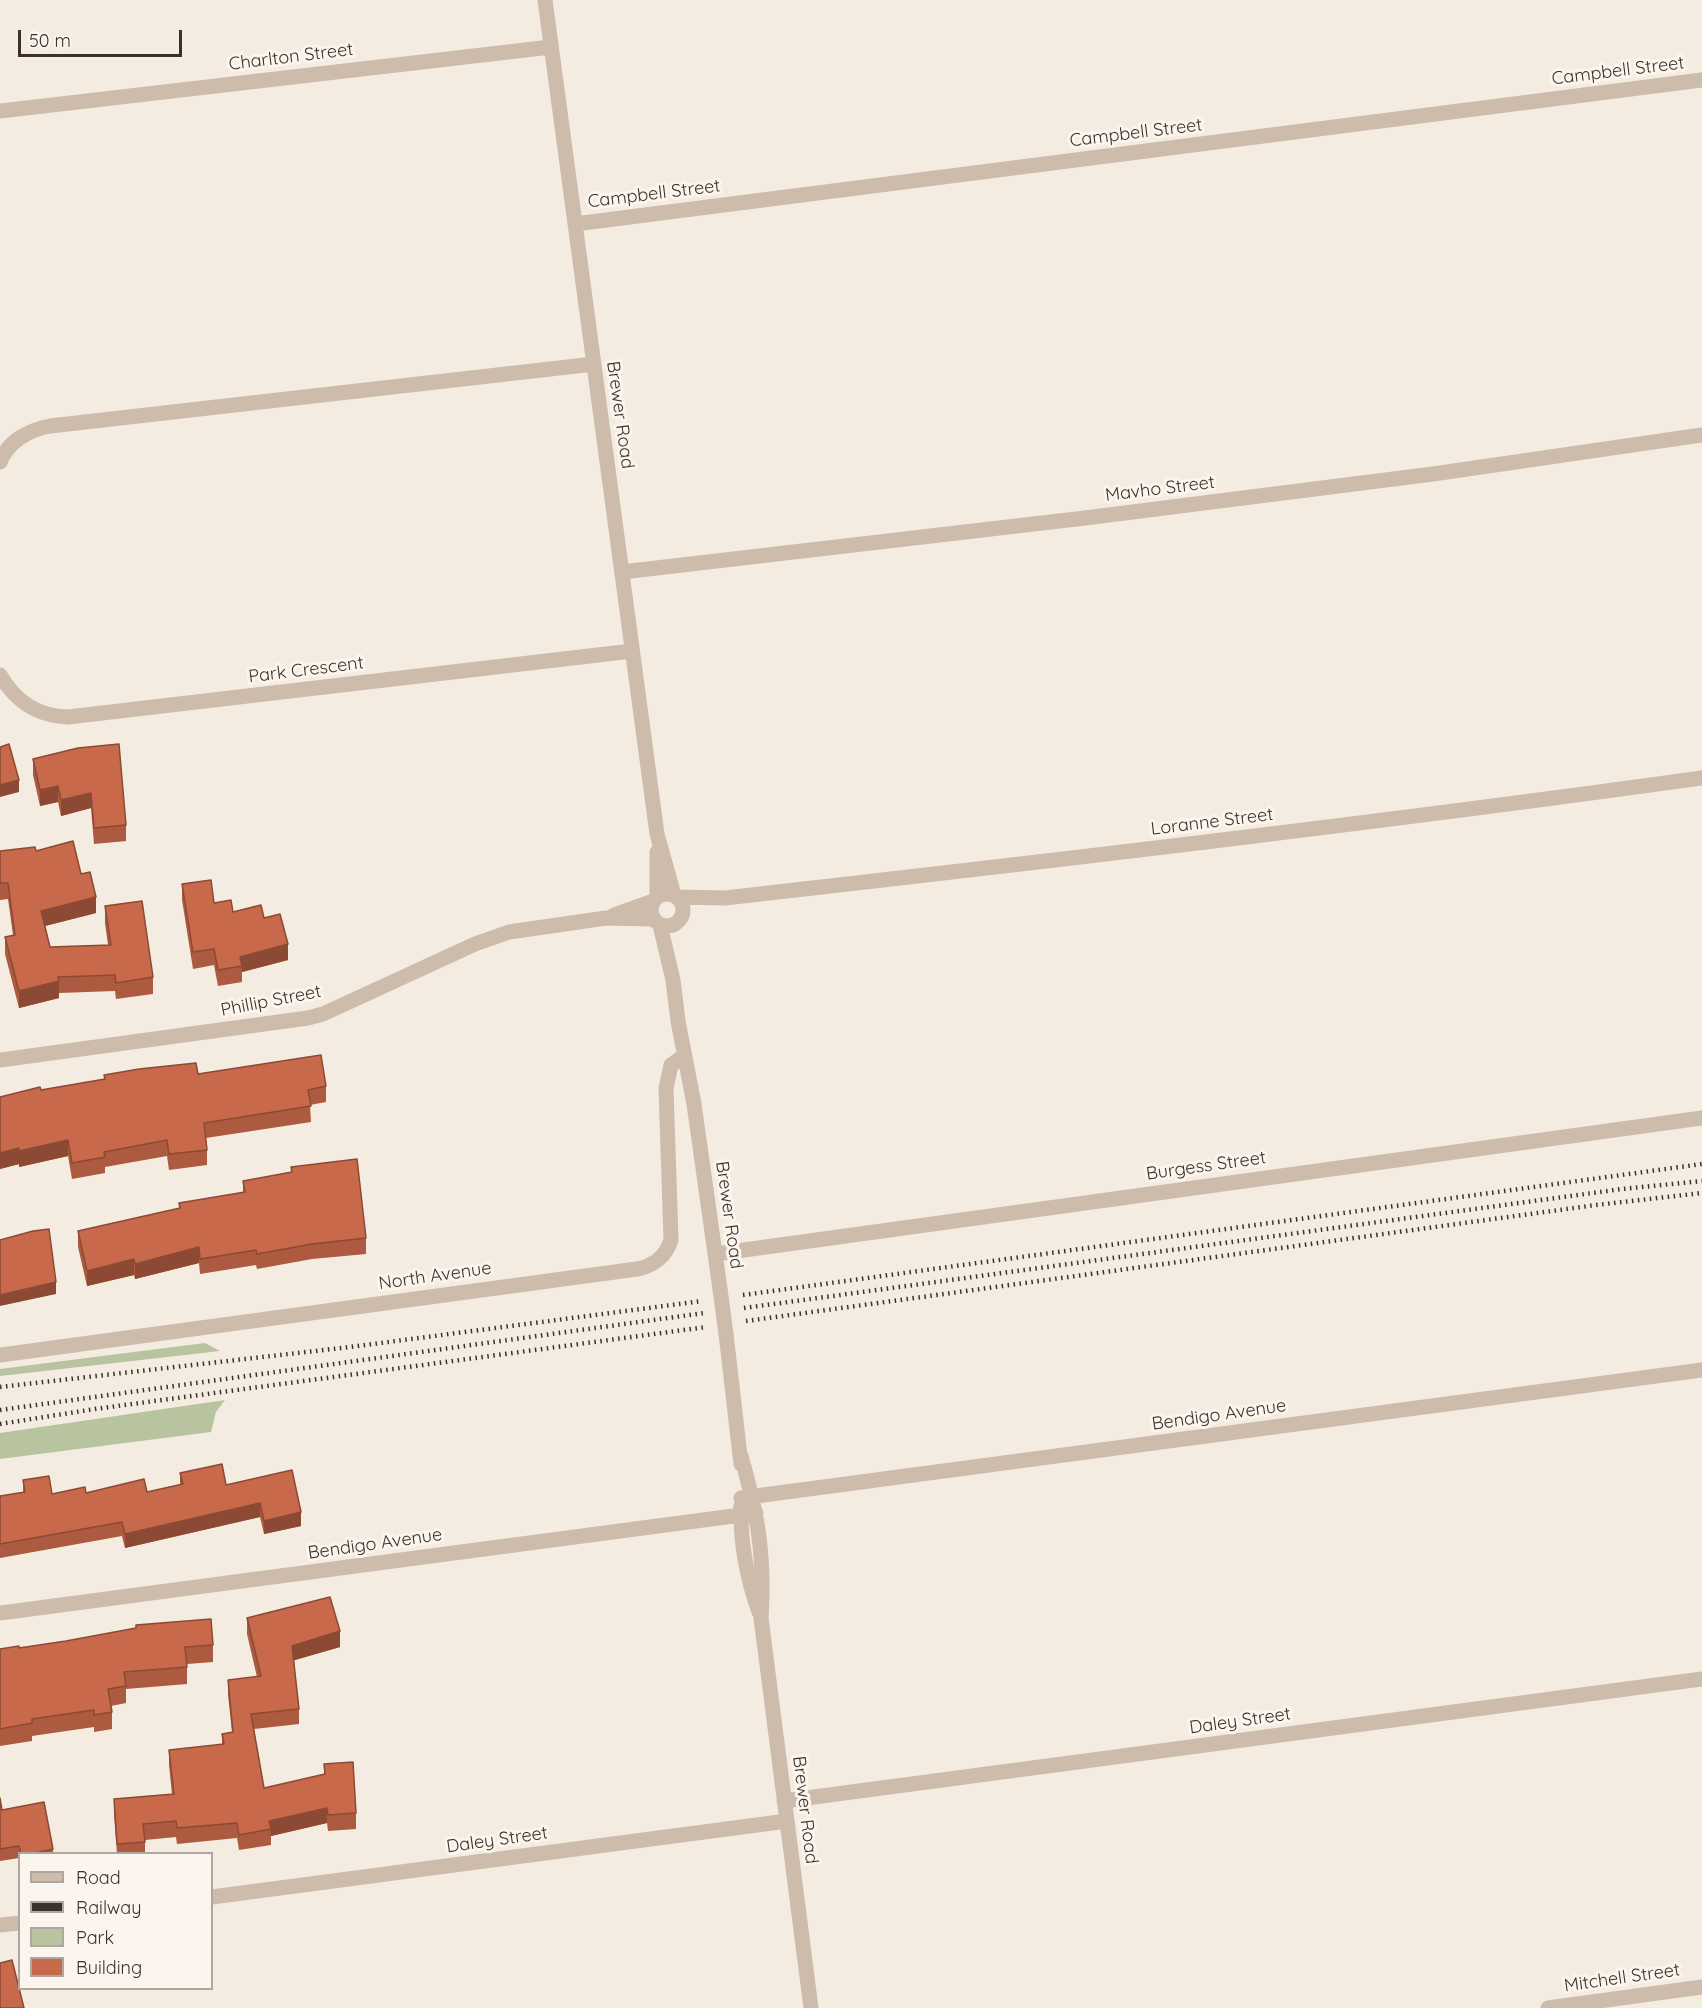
<!DOCTYPE html>
<style>
body{margin:0}
#map{position:relative;width:1702px;height:2008px;overflow:hidden;background:#f4ebe1;font-family:Quicksand,sans-serif}
canvas{display:block}
.legend{position:absolute;left:18px;top:1852px;width:195px;height:138px;box-sizing:border-box;background:#fbf5ee;border:2px solid #aea6a0;margin:0;padding:8px 10px;list-style:none;font-size:18px;color:#3b302b}
.legend li{display:flex;align-items:center;gap:12px;height:30px}
.legend b{width:30px;border:2px solid #aea6a0}
.scale{position:absolute;left:18px;top:30px;width:164px;height:27px;box-sizing:border-box;border:3px solid #3b302b;border-top:0;padding-left:8px;font-size:18px;line-height:21px;white-space:nowrap;color:#3b302b;-webkit-text-stroke:4px #fbf5ee;paint-order:stroke}
</style>
<div id="map">
<canvas width="1702" height="2008"></canvas>
<ul class="legend">
<li><b style="height:8px;background:#cdbbac"></b>Road</li>
<li><b style="height:8px;background:#3b302b"></b>Railway</li>
<li><b style="height:16px;background:#b8c4a0"></b>Park</li>
<li><b style="height:16px;background:#c8694b"></b>Building</li>
</ul>
<div class="scale">50 m</div>
</div>
<script>
const g = document.querySelector('canvas').getContext('2d');
g.lineJoin = 'round';
function fill(path, color) { g.fillStyle = color; g.fill(path, 'evenodd'); }
function strokePath(path, color, width, dash) { g.strokeStyle = color; g.lineWidth = width; g.lineCap = dash ? 'butt' : 'round'; g.setLineDash(dash || []); g.stroke(path); }
function drawText(font, color, halo, rows, align = 'center') {
  g.font = font + ' Quicksand,sans-serif'; g.lineWidth = 6; g.setLineDash([]); g.textBaseline = 'middle'; g.strokeStyle = halo; g.fillStyle = color; for (const [text, x, y, turn = 0] of rows) {
    g.save(); g.translate(x, y); g.rotate((+turn || 0) * Math.PI / 180); g.textAlign = isNaN(turn) ? turn : align; if (halo) g.strokeText(text, 0, 0); g.fillText(text, 0, 0); g.restore();
  }
}
fill(new Path2D(`
 M 205,1343 L 220,1351 L 0,1376 L 0,1369 Z
 M 225,1400 L 216,1412 L 211,1432 L 0,1459 L 0,1433 Z`), '#b8c4a0');
strokePath(new Path2D(`
 M 545,0 L 657,834 L 674,895
 M 0,111 L 551,47
 M 575,224 L 1702,80
 M 0,462 C 8,441 29,430 50,426 L 594,364
 M 622,572 L 1085,518 L 1433,474 L 1702,435
 M 0,675 C 16,702 37,716 68,717 L 632,651
 M651 910a16 16 0 1 1 32 0a16 16 0 1 1-32 0Z
 M 657,897 L 657,852
 M 678,897 L 725,898 C 1051,861 1377,823 1702,778
 M 614,915 L 653,901
 M 660,925 L 673,980 L 678,1021 L 694,1104 L 720,1289
 M 0,1060 L 308,1018 L 323,1014 L 475,944 L 509,932 L 606,918 L 654,919
 M 715,1254 L 1702,1118
 M 726,1334 L 741,1464
 M 0,1355 L 637,1269 C 654,1266 666,1256 671,1240 L 666,1088 L 671,1065 L 684,1056
 M 741,1456 C 758,1515 765,1556 761,1618 L 811,2008
 M 741,1498 L 1702,1370
 M 741,1506 C 740,1542 747,1578 759,1612
 M 0,1613 L 756,1513
 M 784,1801 L 1702,1679
 M 212,1897 L 787,1821
 M 0,1925 L 20,1923
 M 1548,2008 L 1702,1987`), '#cdbbac', 15);
strokePath(new Path2D(`
 M 743,1295 L 1702,1164
 M 744,1308 L 1622,1189 L 1702,1181
 M 746,1321 L 1596,1205 L 1702,1193
 M 0,1387 L 350,1347 L 702,1301
 M 0,1410 L 704,1313
 M 0,1424 L 95,1409 L 706,1327`), '#3b302b', 4.5, [1.5, 4.5]);
strokePath(new Path2D(`
 M 720,1289 L 726,1334`), '#cdbbac', 15);
fill(new Path2D(`
 M 78,748 L 126,825 L 126,841 L 94,844 L 91,808 L 61,816 L 58,802 L 40,806 L 33,775 L 33,759 Z
 M 0,851 L 36,851 L 81,874 L 96,913 L 45,926 L 50,947 L 108,945 L 105,923 L 105,906 L 153,977 L 153,994 L 116,999 L 115,991 L 59,993 L 59,998 L 19,1008 L 5,954 L 5,937 L 13,935 L 8,899 L 0,900 Z
 M 182,884 L 214,903 L 233,912 L 264,918 L 288,960 L 242,972 L 242,982 L 218,986 L 214,965 L 193,969 L 182,900 Z
 M 198,1074 L 326,1086 L 326,1102 L 310,1105 L 311,1122 L 206,1138 L 207,1150 L 207,1165 L 169,1170 L 167,1156 L 105,1167 L 105,1173 L 72,1179 L 68,1156 L 19,1167 L 19,1164 L 0,1169 L 41,1090 L 104,1079 L 104,1075 Z
 M 291,1167 L 366,1238 L 366,1254 L 312,1259 L 257,1269 L 256,1265 L 200,1274 L 199,1263 L 135,1279 L 134,1275 L 87,1286 L 78,1247 L 78,1231 L 179,1209 L 179,1203 L 243,1192 L 243,1181 L 291,1172 Z
 M 180,1473 L 226,1485 L 301,1526 L 264,1534 L 260,1517 L 125,1548 L 122,1536 L 0,1558 L 0,1496 L 23,1492 L 23,1480 L 52,1494 L 147,1492 L 180,1485 Z
 M 247,1618 L 340,1647 L 294,1660 L 299,1709 L 299,1724 L 254,1729 L 264,1788 L 324,1774 L 324,1764 L 356,1813 L 356,1829 L 328,1831 L 327,1823 L 271,1836 L 271,1845 L 239,1850 L 237,1838 L 177,1844 L 176,1837 L 145,1840 L 145,1854 L 117,1854 L 114,1814 L 114,1799 L 172,1794 L 169,1765 L 169,1750 L 222,1745 L 222,1734 L 232,1732 L 228,1695 L 228,1680 L 257,1677 L 247,1634 Z
 M 213,1645 L 213,1662 L 187,1664 L 187,1684 L 126,1689 L 126,1703 L 111,1706 L 112,1712 L 112,1729 L 94,1732 L 94,1727 L 32,1736 L 32,1741 L 0,1746 L 0,1649 L 19,1648 Z
 M 0,1798 L 2,1810 L 53,1849 L 53,1854 L 20,1854 L 20,1859 L 19,1858 L 0,1861 Z`), '#ac5a40');
fill(new Path2D(`
 M 19,780 L 19,792 L 0,797 L 0,785 Z
 M 58,786 L 58,802 L 40,806 L 40,790 Z
 M 91,793 L 91,808 L 61,816 L 61,800 Z
 M 96,897 L 96,913 L 41,927 L 41,911 Z
 M 288,944 L 288,960 L 242,972 L 240,957 Z
 M 59,981 L 59,998 L 19,1008 L 19,991 Z
 M 68,1140 L 68,1156 L 19,1167 L 19,1151 Z
 M 19,1148 L 19,1164 L 0,1169 L 0,1153 Z
 M 199,1247 L 199,1263 L 135,1279 L 135,1264 Z
 M 134,1259 L 134,1275 L 87,1286 L 87,1271 Z
 M 56,1282 L 56,1294 L 0,1306 L 0,1295 Z
 M 260,1503 L 260,1517 L 125,1548 L 125,1534 Z
 M 301,1512 L 301,1526 L 264,1534 L 264,1521 Z
 M 340,1631 L 340,1647 L 292,1661 L 292,1646 Z
 M 327,1808 L 327,1823 L 271,1836 L 269,1821 Z`), '#8c4a34');
const building = new Path2D(`
 M 9,744 L 19,780 L 0,785 L 0,747 Z
 M 119,744 L 126,825 L 94,828 L 91,793 L 61,800 L 58,786 L 40,790 L 33,759 L 78,748 Z
 M 73,841 L 81,874 L 90,872 L 96,897 L 41,911 L 50,947 L 111,945 L 105,906 L 142,901 L 153,977 L 116,983 L 115,975 L 58,977 L 59,981 L 19,991 L 5,937 L 15,935 L 8,883 L 0,883 L 0,851 L 35,847 L 36,851 Z
 M 211,880 L 214,903 L 231,900 L 233,912 L 261,905 L 264,918 L 280,914 L 288,944 L 240,957 L 242,966 L 218,970 L 214,949 L 193,952 L 182,884 Z
 M 321,1055 L 326,1086 L 308,1090 L 311,1106 L 204,1123 L 207,1150 L 169,1154 L 167,1140 L 104,1152 L 105,1157 L 72,1163 L 68,1140 L 19,1151 L 19,1148 L 0,1153 L 0,1097 L 40,1087 L 41,1090 L 105,1079 L 104,1075 L 139,1069 L 196,1063 L 198,1074 Z
 M 357,1159 L 366,1238 L 312,1244 L 257,1254 L 256,1250 L 200,1259 L 199,1247 L 135,1264 L 134,1259 L 87,1271 L 78,1231 L 180,1208 L 179,1203 L 245,1192 L 243,1181 L 292,1172 L 291,1167 Z
 M 49,1229 L 56,1282 L 0,1295 L 0,1240 L 33,1231 Z
 M 222,1464 L 226,1485 L 292,1470 L 301,1512 L 264,1521 L 260,1503 L 125,1534 L 122,1522 L 0,1544 L 0,1496 L 25,1492 L 23,1480 L 49,1476 L 52,1494 L 85,1487 L 86,1493 L 144,1479 L 147,1492 L 183,1484 L 180,1473 Z
 M 330,1597 L 340,1631 L 292,1646 L 299,1709 L 251,1714 L 264,1788 L 325,1774 L 324,1764 L 353,1762 L 356,1813 L 328,1815 L 327,1808 L 269,1821 L 271,1829 L 239,1835 L 237,1823 L 177,1828 L 176,1821 L 143,1824 L 145,1842 L 117,1844 L 114,1799 L 174,1794 L 169,1750 L 224,1744 L 222,1734 L 233,1732 L 228,1680 L 261,1676 L 247,1618 Z
 M 211,1619 L 213,1645 L 185,1647 L 187,1667 L 124,1672 L 126,1686 L 108,1689 L 112,1712 L 94,1715 L 94,1710 L 32,1719 L 32,1723 L 0,1729 L 0,1649 L 19,1646 L 19,1648 L 66,1641 L 136,1628 L 136,1625 Z
 M 0,1798 L 2,1810 L 44,1802 L 53,1849 L 31,1854 L 21,1854 L 19,1846 L 0,1849 Z
 M 12,1960 L 24,2008 L 0,2008 L 0,1963 Z`);
fill(building, '#c8694b');
strokePath(building, '#8c4a34', 1.5);
drawText('18px', '#3b302b', '#fbf5ee', [
 ["Charlton Street",291,57,-7],
 ["Campbell Street",1618,71,-7],
 ["Campbell Street",1136,133,-7],
 ["Campbell Street",654,194,-7],
 ["Brewer Road",620,415,82],
 ["Mavho Street",1160,489,-7],
 ["Park Crescent",306,670,-7],
 ["Loranne Street",1212,822,-7],
 ["Phillip Street",271,1001,-11],
 ["Burgess Street",1206,1166,-8],
 ["Brewer Road",729,1215,82],
 ["North Avenue",435,1276,-8],
 ["Bendigo Avenue",1219,1415,-8],
 ["Bendigo Avenue",375,1544,-8],
 ["Daley Street",1240,1721,-8],
 ["Brewer Road",805,1810,83],
 ["Daley Street",497,1840,-8],
 ["Mitchell Street",1622,1978,-8]
]);
</script>
